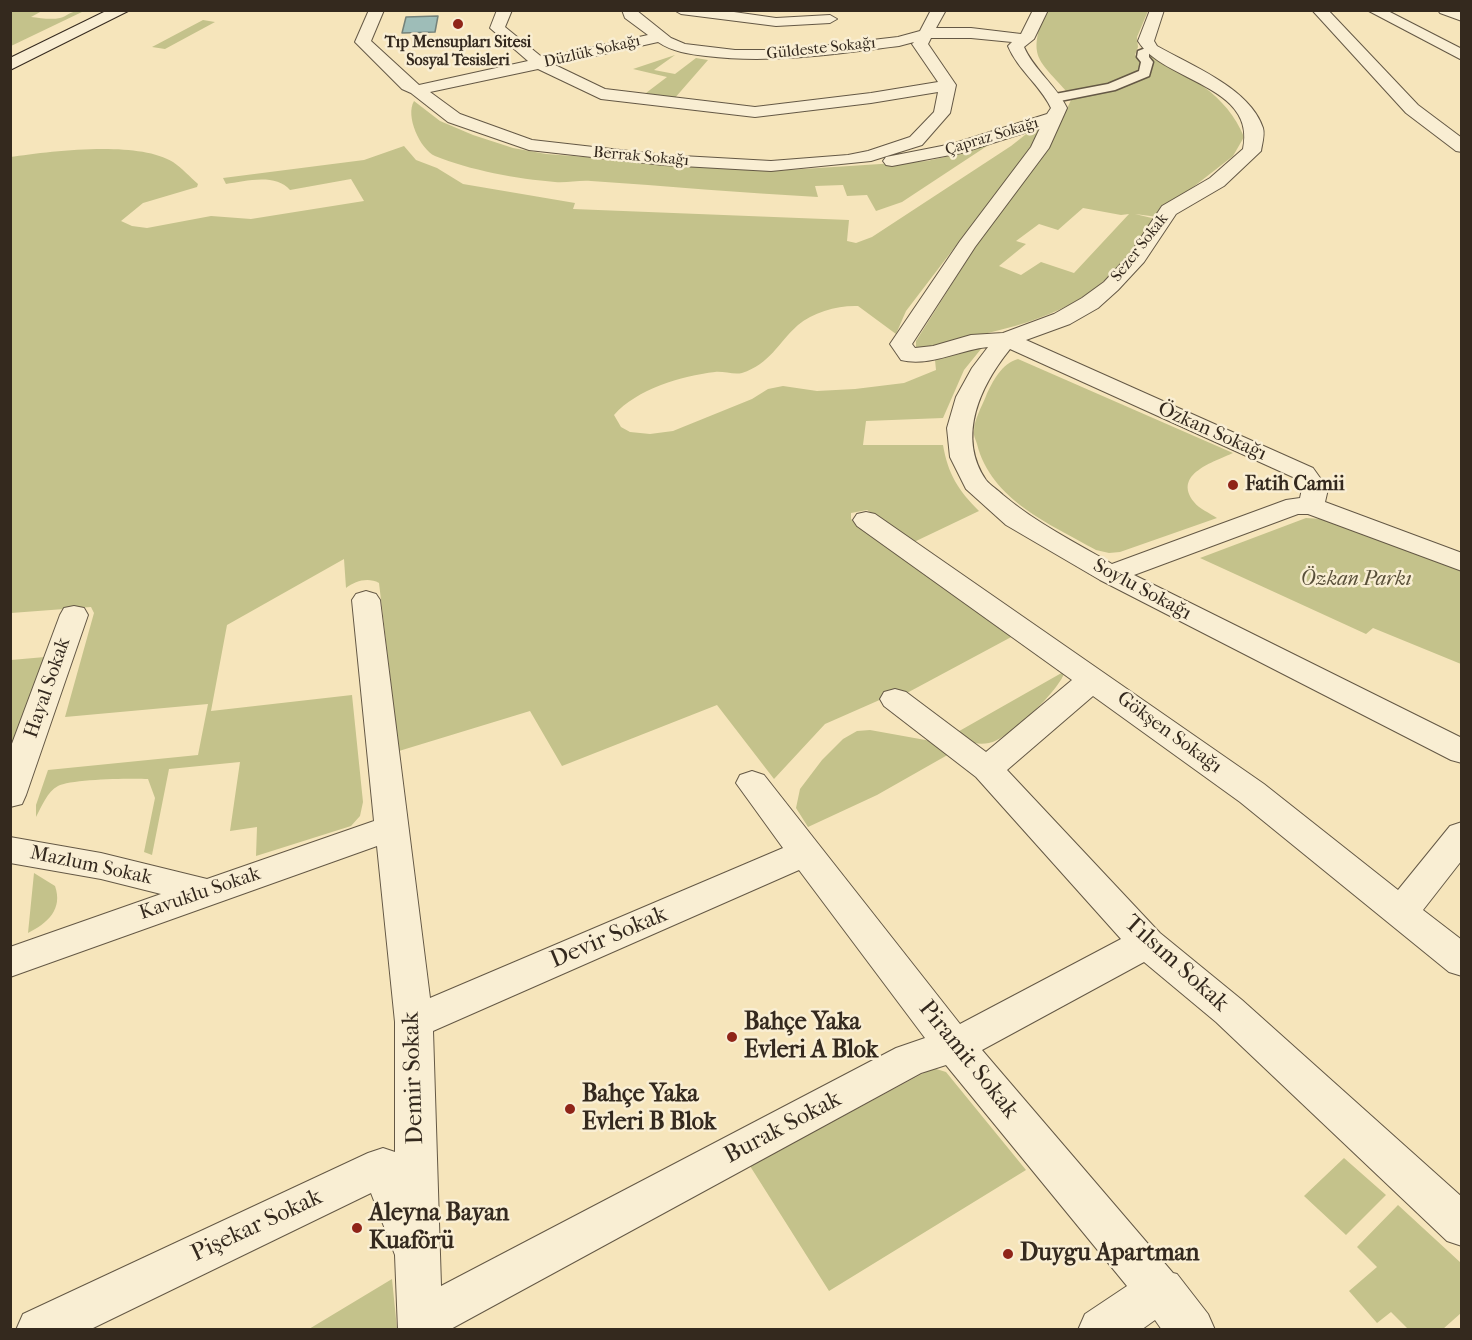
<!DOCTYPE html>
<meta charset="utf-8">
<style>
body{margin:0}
#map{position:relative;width:1472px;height:1340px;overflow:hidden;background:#f6e5bb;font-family:"IM FELL French Canon",serif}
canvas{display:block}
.frame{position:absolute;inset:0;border:12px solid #34291e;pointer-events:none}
</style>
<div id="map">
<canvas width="1472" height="1340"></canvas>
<div class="frame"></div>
</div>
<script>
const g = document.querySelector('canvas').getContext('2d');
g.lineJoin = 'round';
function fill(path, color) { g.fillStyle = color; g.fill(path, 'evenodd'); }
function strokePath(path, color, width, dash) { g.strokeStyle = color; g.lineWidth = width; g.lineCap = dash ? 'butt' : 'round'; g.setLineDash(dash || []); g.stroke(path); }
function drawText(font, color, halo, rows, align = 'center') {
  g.font = font + ' "IM FELL French Canon",serif'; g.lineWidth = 5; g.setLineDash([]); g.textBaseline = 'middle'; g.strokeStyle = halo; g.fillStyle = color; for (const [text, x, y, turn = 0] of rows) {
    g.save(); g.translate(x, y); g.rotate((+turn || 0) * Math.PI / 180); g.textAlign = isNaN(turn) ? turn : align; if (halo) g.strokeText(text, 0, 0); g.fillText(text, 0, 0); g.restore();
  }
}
fill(new Path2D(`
 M 10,11 L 42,11 L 31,17 C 40,18 51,20 60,18 C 68,16 70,10 84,11 L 11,46 Z
 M 1045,11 L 1148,11 L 1137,37 L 1138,47 L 1135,55 L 1141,61 L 1138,71 L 1108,85 L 1069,94 C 1037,58 1028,58 1045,11 Z
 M 203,20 L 215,22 L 165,49 L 152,47 Z
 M 1149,53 C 1187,75 1227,94 1244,137 L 1233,156 L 1165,209 L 1158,217 L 1135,214 L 1156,219 C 1138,242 1122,267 1099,285 C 1051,325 982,333 923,348 L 916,347 L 916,341 L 974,249 L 1049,147 L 1071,100 L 1100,91 L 1116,89 L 1149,76 L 1153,64 ZM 1083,208 L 1121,215 L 1129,214 L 1074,273 L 1041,262 L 1021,275 L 999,266 L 1026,244 L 1016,241 L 1039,224 L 1058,230 Z
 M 675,55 L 654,70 L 675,74 L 696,58 L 708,60 L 674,99 L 642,96 L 667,77 L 633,69 Z
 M 414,101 L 440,121 L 473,135 L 513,148 L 546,154 L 772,171 L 927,161 L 959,154 L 993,142 L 902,202 L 876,211 L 867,195 L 847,196 L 843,185 L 815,186 L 818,197 C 742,193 667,186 591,181 C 579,180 567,183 555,182 C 518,179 469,170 435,156 C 420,149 405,116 414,101 Z
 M 1038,130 L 1032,146 L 906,311 L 896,334 L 858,306 C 839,305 813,312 798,325 C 778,343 770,364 742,373 C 734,375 723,371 715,372 C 681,376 637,389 614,415 L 621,427 L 630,432 L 650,434 L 673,431 L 752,399 L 768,389 L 783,386 L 817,391 L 855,389 L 904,383 L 936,370 L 935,360 C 950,356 967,346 981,349 L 964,370 L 943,418 L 866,421 L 863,445 L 943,445 C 948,474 958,490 979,511 L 914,542 L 867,510 L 851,513 L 851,519 L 1015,635 L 905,694 L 900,691 L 825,724 L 774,779 L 717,705 L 562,766 L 530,711 L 399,751 L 379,583 C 368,577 355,581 346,588 L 344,559 L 227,625 L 211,711 L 352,695 L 363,802 L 360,816 L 351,826 L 256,856 L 257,827 L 230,831 L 240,762 L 169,769 L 152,855 L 144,852 L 155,798 L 148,779 C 132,778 70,779 58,786 C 47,792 42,806 36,817 L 36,805 L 48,770 L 198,755 L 208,704 L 65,717 L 94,613 L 91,607 L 11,613 L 10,157 C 51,151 138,140 173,162 C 182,168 190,177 198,184 L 197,187 L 143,203 L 121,221 L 132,226 L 147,228 L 211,216 L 251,219 L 364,201 L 351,179 L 290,190 C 276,173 245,181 226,184 L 223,178 L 364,160 L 404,146 L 416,160 L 437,168 L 463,184 L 575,203 L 573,209 L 849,220 L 847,241 L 856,243 L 872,237 L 1011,146 L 1030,131 Z
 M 1018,359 L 1233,453 C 1214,462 1172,474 1194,502 C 1199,509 1210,513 1217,518 L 1120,552 L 1109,553 L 1096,550 C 1050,524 991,500 977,444 C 976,440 973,435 974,431 C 974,420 982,406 986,396 C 992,382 1002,363 1018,359 Z
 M 1306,518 L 1323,519 L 1461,570 L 1461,664 L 1373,628 L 1366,634 L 1200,558 Z
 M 45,657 L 11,750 L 11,660 Z
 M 1065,671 C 1061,689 1008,740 989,743 C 975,746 965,740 954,734 Z
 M 870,730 L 931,741 L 951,753 L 877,795 L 808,827 L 796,808 L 800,789 L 822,760 L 843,739 L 857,731 Z
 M 34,873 L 55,886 C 63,909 48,923 28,933 Z
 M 933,1068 L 946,1072 L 1026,1170 L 829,1291 L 750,1166 Z
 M 1344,1158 L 1386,1195 L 1346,1235 L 1304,1196 Z
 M 1398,1205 L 1461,1263 L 1461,1313 L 1443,1329 L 1408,1329 L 1391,1312 L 1377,1323 L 1349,1291 L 1377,1267 L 1357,1247 Z
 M 392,1279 L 397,1329 L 309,1329 Z`), '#c4c28b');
const water = new Path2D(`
 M 438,16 L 435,32 L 402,33 L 406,17 Z`);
fill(water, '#9ebdb8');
strokePath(water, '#74827a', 1.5);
const pedestrian = new Path2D(`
 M 1151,46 L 1157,49 L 1149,53 L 1149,57 L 1153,62 L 1149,76 L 1115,90 L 1055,102 L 1049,98 L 1055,94 L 1108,84 L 1139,71 L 1141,62 L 1137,57 L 1138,51 Z`);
const minor = new Path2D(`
 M 369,10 L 384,10 L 371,41 L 419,85 L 528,61 L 490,28 L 497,10 L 512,10 L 505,27 L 543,58 L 648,35 L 625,18 L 622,10 L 636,10 L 671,38 L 685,44 L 735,50 L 786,50 L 898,37 L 920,31 L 931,10 L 946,10 L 936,28 L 971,28 L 1021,34 L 1033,10 L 1048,10 L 1034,39 L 1024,47 C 1034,70 1056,85 1067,108 L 1049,148 L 975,247 L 912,344 L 915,348 L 933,346 L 971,335 L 1003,333 L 1054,314 L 1082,298 L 1104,282 L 1130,254 L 1162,206 L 1210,178 L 1243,149 C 1257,85 1163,82 1138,41 L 1150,10 L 1164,10 L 1154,41 L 1157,46 C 1190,65 1250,88 1263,128 C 1265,135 1262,144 1261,151 L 1224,186 L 1176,214 L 1144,262 L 1118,290 L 1098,308 L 1070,324 L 1026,340 L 1313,468 L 1328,489 L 1325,502 L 1462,553 L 1462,571 L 1308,514 L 1298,514 L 1134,575 L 1462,738 L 1462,763 L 1451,760 L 1100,580 L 1006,525 L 966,489 L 950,457 L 947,428 L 956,397 L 972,368 L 988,347 C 959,350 930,367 901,360 L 890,344 L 960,241 L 1031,147 L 1040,128 L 961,153 L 892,166 L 886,165 L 883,161 L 886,157 L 952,144 L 1047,114 L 1051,108 C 1040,85 1018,70 1008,46 L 1012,42 L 971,38 L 931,38 L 928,44 L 956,85 L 950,113 L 922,145 L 871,161 L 771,171 L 664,165 L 529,150 L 448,122 L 411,93 L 402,89 L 355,42 ZM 658,42 C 673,52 689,54 706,56 C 771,64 834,54 899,46 L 914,42 L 912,44 L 938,82 L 871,93 L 755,107 L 605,89 L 555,65 ZM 538,69 L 601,99 L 755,117 L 871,103 L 938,92 L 934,112 L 910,137 L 868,151 L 848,155 L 771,161 L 664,155 L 532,140 L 460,114 L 430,92 ZM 1010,349 L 1295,478 L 1302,489 L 1300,498 L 1286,500 L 1112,564 C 1075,542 1036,523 1003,495 C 998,490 990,485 986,480 C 956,436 981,385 1010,349 Z
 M 674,10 L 720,10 L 776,18 L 830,15 L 837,19 L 830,23 L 776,26 L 681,14 Z
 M 1312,10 L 1328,10 L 1418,105 L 1462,138 L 1462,152 L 1456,151 L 1406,113 Z
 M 1367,10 L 1386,10 L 1462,49 L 1462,60 Z
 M 1438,10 L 1462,12 L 1462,21 L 1440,13 Z
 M 866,512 L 875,514 L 1264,784 L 1398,890 L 1450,826 L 1462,822 L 1462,860 L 1423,910 L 1462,940 L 1462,976 L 1449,972 L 1240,802 L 1093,696 L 1007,770 L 1160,933 L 1242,1000 L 1462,1197 L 1462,1246 L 1447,1241 L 1216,1022 L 1144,962 L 982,1050 L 1173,1273 L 1177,1274 L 1208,1314 L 1215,1330 L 1162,1330 L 1155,1320 L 1141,1330 L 1078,1330 L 1085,1314 L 1127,1286 L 946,1065 L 921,1073 L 449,1330 L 398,1330 L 395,1255 L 371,1193 L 89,1330 L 16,1330 L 23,1314 L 368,1153 L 383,1148 L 395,1152 L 395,1022 L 377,846 L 10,977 L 10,947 L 161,894 L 101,879 L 10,863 L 10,837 L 101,853 L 207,879 L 374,821 L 352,600 L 356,594 L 366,591 L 376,594 L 380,600 L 430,998 L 783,848 L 736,783 L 740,775 L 752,771 L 764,775 L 960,1024 L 1121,939 L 976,777 L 884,706 L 880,699 L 884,692 L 895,689 L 906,692 L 986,752 L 1072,680 L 857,526 L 853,520 L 857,514 ZM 799,870 L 925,1038 L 896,1048 L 441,1286 L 433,1031 Z
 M 74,606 L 84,608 L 88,615 L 26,795 L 22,804 L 10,807 L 10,749 L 60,615 L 64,608 Z`);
const secondary = new Path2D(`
 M 108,10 L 130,10 L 10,70 L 10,58 Z`);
strokePath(pedestrian, '#645845', 3);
strokePath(minor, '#645845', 2);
strokePath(secondary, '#34291e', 2);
fill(pedestrian, '#f9eed3');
fill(minor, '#f9eed3');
fill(secondary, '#f9eed3');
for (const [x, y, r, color] of [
 [458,24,6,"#8f2418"],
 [1233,485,6,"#8f2418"],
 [732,1037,6,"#8f2418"],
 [570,1109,6,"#8f2418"],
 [357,1228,6,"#8f2418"],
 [1008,1254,6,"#8f2418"]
]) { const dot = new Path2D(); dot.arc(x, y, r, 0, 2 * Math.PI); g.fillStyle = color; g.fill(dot); strokePath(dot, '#f9eed3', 2); }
drawText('bold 16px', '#34291e', '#f9eed3', [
 ["Tıp Mensupları Sitesi",458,43],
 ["Sosyal Tesisleri",458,61]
]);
drawText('16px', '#34291e', '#f9eed3', [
 ["Güldeste Sokağı",821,49,-6],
 ["Düzlük Sokağı",592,52,-13],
 ["Çapraz Sokağı",992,137,-17],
 ["Berrak Sokağı",641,157,5],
 ["Sezer Sokak",1140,248,-52]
]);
drawText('20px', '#34291e', '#f9eed3', [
 ["Özkan Sokağı",1212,432,24],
 ["Soylu Sokağı",1142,590,28],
 ["Hayal Sokak",48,688,-71],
 ["Gökşen Sokağı",1169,733,36],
 ["Mazlum Sokak",91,866,12],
 ["Kavuklu Sokak",200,894,-19]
]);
drawText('bold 20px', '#34291e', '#f9eed3', [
 ["Fatih Camii",1245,485]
], 'left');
drawText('italic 20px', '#584f39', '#f9eed3', [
 ["Özkan Parkı",1356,580]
]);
drawText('24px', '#34291e', '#f9eed3', [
 ["Devir Sokak",609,938,-23],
 ["Tılsım Sokak",1176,964,42],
 ["Piramit Sokak",968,1060,51],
 ["Demir Sokak",414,1078,-92],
 ["Burak Sokak",783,1128,-28],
 ["Pişekar Sokak",257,1226,-25]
]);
drawText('bold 24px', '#34291e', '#f9eed3', [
 ["Bahçe Yaka",744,1023],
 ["Evleri A Blok",744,1051],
 ["Bahçe Yaka",582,1095],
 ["Evleri B Blok",582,1123],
 ["Aleyna Bayan",369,1214],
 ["Kuaförü",369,1242],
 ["Duygu Apartman",1020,1254]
], 'left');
</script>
